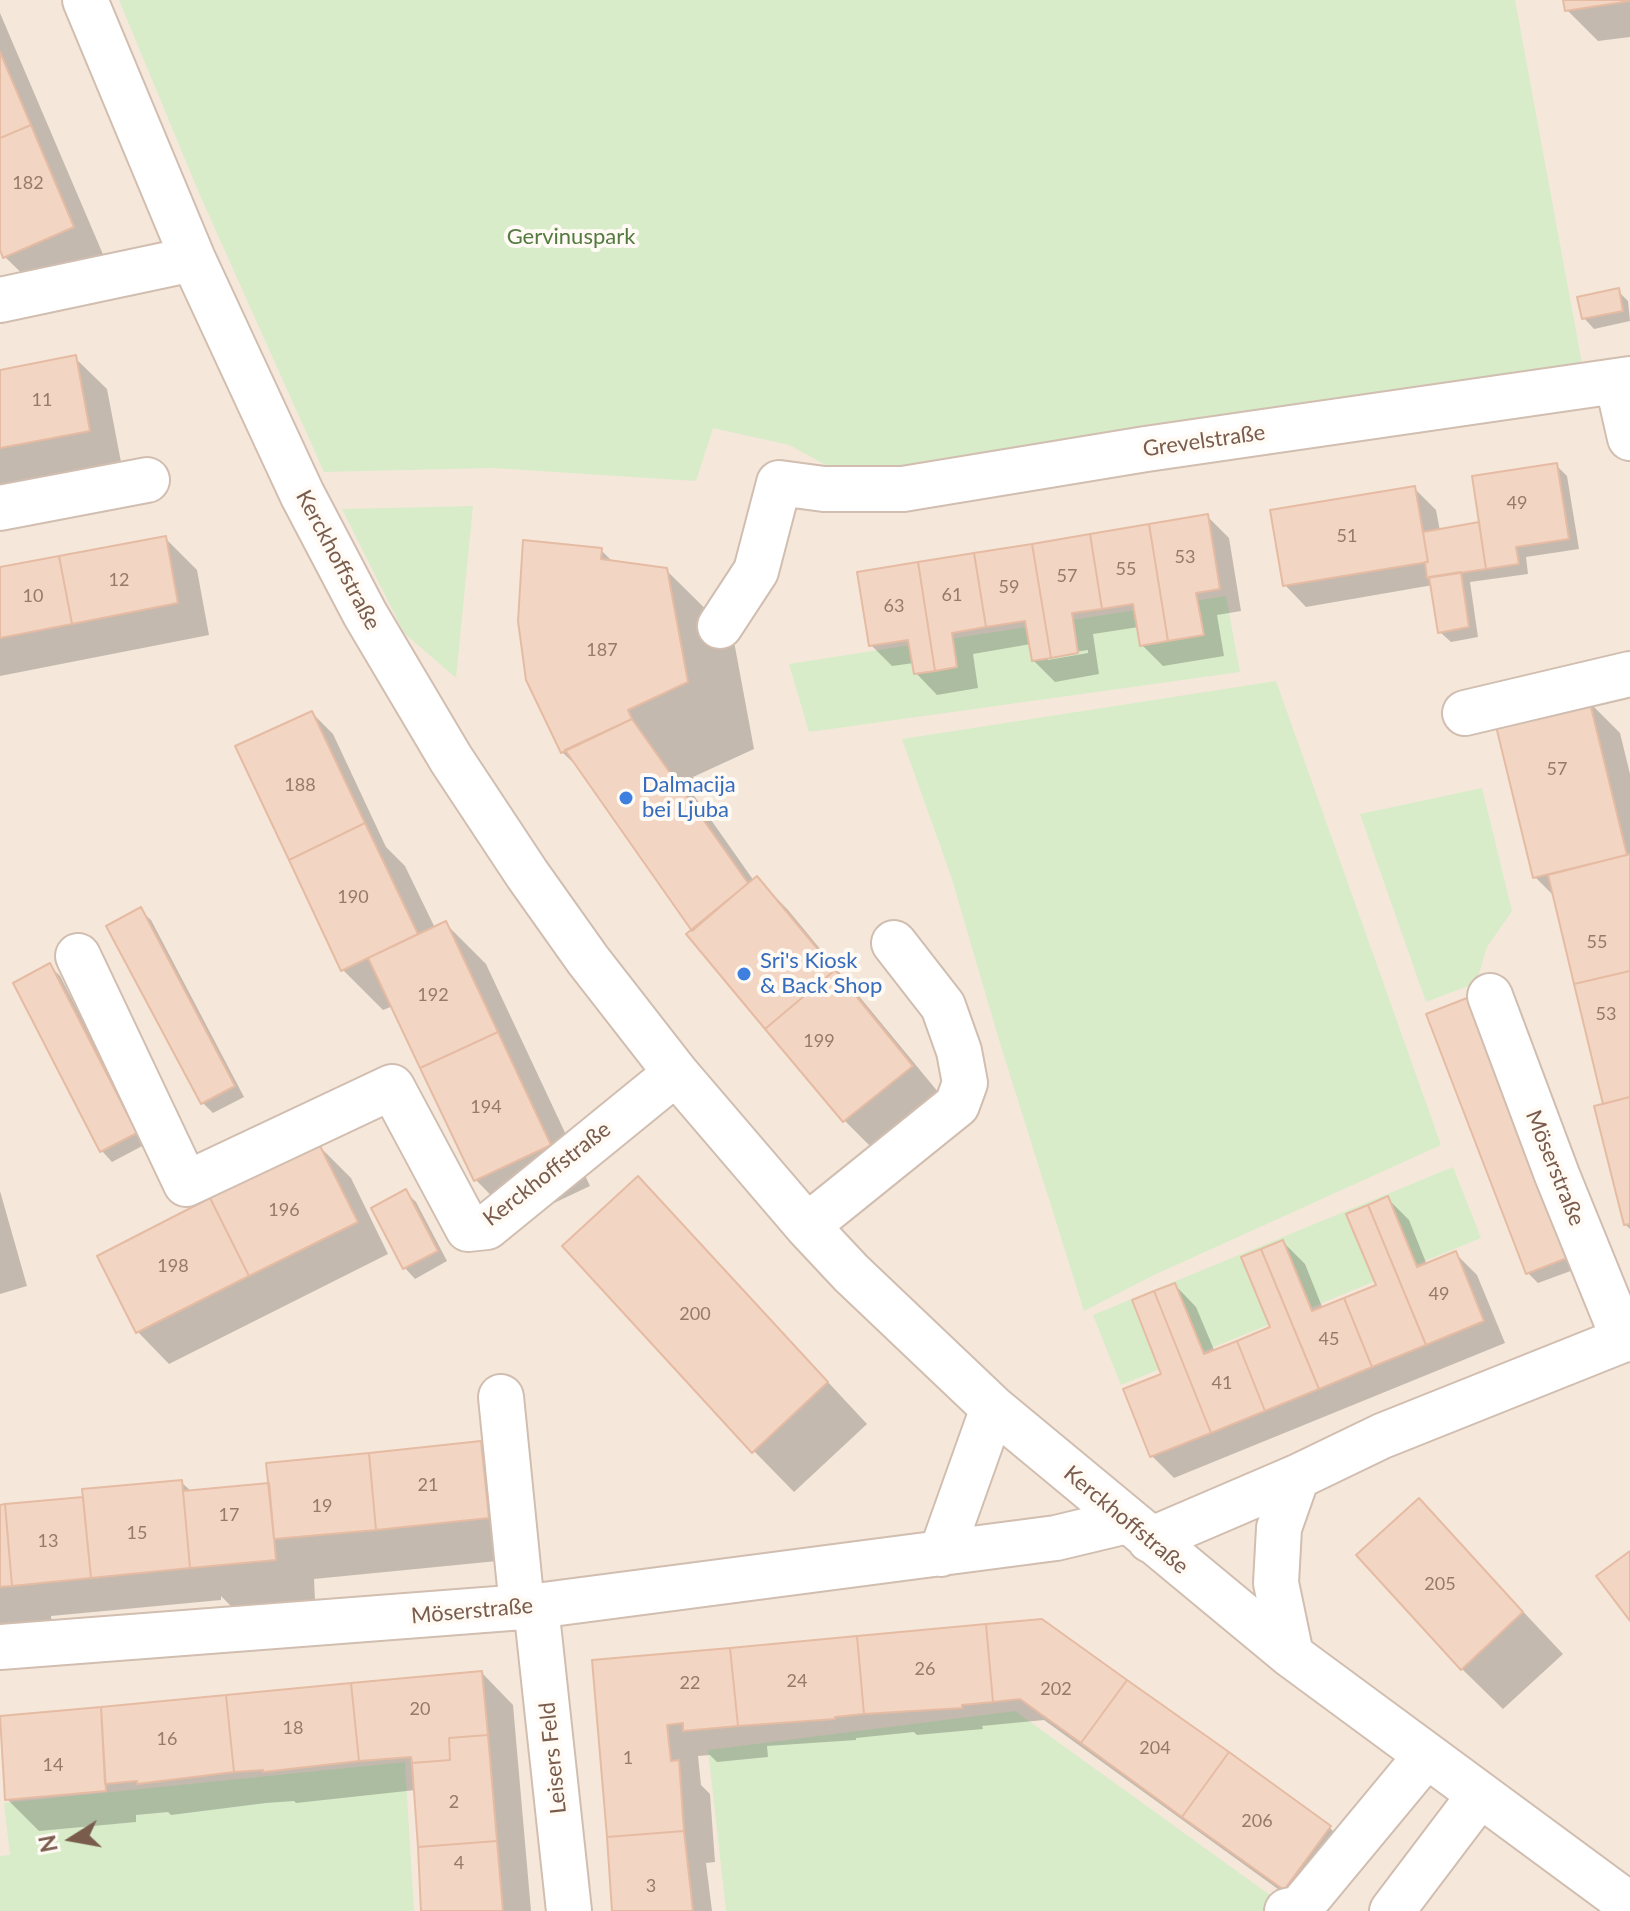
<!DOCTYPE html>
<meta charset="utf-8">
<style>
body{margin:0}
#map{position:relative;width:1630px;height:1911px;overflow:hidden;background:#fdf6ec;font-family:Lato,sans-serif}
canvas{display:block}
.north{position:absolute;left:32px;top:1799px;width:80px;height:80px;-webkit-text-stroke:6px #fffaf3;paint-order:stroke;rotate:259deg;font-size:22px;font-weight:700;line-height:32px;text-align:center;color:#7a5c4d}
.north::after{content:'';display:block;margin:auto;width:28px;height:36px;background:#7a5c4d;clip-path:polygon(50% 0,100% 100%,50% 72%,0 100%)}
</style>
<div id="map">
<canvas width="1630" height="1911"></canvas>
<div class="north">N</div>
</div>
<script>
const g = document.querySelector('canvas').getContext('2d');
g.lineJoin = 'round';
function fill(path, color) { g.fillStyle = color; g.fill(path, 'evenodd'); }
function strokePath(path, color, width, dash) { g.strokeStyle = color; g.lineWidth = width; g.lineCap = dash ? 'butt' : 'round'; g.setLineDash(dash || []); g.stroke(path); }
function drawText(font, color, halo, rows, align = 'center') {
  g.font = font + ' Lato,sans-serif'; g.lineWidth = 8; g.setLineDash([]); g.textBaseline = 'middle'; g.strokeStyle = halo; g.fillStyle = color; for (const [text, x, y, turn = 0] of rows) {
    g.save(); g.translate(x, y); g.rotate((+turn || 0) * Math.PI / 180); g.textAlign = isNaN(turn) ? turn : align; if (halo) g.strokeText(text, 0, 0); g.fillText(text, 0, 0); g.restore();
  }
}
fill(new Path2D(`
 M 0,0 L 1630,0 L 1630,1911 L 0,1911 Z`), '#f5e8da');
fill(new Path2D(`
 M 119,0 L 1515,0 L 1583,369 L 903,467 L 826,465 L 789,445 L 713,428 L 696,481 L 492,468 L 324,472 L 199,193 Z
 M 473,506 L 456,678 L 404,633 L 342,509 Z
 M 1226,596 L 1240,672 L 809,732 L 789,664 Z
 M 1276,681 L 1441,1145 L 1154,1275 L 1084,1311 L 999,1040 L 951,876 L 902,739 Z
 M 1482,788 L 1512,911 L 1487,947 L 1476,983 L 1426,1002 L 1360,814 Z
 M 1453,1167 L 1481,1238 L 1121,1385 L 1093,1315 Z
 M 1015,1711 L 1292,1911 L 726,1911 L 708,1750 Z
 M 405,1762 L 414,1911 L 0,1911 L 0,1856 L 10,1855 L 4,1803 Z`), '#d8ecc9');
fill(new Path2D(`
 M 1565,0 L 1630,0 L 1630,37 L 1598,41 L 1567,10 Z
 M 0,13 L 105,259 L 37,288 L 5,257 L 0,245 Z
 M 1618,291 L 1628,301 L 1630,321 L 1594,329 L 1584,318 Z
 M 75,358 L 107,389 L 121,462 L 0,486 L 0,372 Z
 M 1556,465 L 1567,476 L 1579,549 L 1526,557 L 1528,574 L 1470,582 L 1478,637 L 1451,642 L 1440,632 L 1433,585 L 1306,607 L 1285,585 L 1414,488 L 1436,510 L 1440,531 L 1481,524 Z
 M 1208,517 L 1229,538 L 1241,611 L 1217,615 L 1224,656 L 1163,666 L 1142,645 L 1139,627 L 1093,634 L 1099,674 L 1055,682 L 1033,660 L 1031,644 L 973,654 L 978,688 L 937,695 L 916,673 L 914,663 L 892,666 L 871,645 ZM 1088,650 L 1088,653 L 1048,660 L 1048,656 Z
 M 165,538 L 197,570 L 209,635 L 0,676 L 0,569 Z
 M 601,550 L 613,562 L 666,570 L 733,636 L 754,749 L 693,777 L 697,786 L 690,790 L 754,881 L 757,878 L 788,910 L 943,1098 L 876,1152 L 845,1121 L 695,932 L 585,774 L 562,752 Z
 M 1588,701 L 1620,733 L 1630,774 L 1630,1229 L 1625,1224 L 1606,1105 L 1555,897 L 1535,877 Z
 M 312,713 L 333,734 L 386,847 L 405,866 L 435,928 L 446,924 L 486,964 L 590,1186 L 516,1221 L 476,1180 L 393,1006 L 383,1010 L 343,970 Z
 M 140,910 L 151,920 L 244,1097 L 213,1113 L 203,1103 L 109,926 Z
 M 50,966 L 60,976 L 146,1144 L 112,1162 L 102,1151 L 15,983 Z
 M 1467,1001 L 1477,1011 L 1576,1269 L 1538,1283 L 1528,1273 Z
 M 319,1146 L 351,1178 L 388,1254 L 169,1364 L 138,1332 L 100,1257 Z
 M 638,1178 L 867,1424 L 794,1492 L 754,1451 Z
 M 0,1191 L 27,1286 L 0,1294 Z
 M 406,1192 L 416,1202 L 447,1261 L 415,1279 L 405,1268 L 374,1209 Z
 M 1388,1199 L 1409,1220 L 1427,1265 L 1455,1253 L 1477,1275 L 1505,1343 L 1174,1478 L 1152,1456 L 1126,1390 L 1164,1375 L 1175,1285 L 1196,1307 L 1215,1352 L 1272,1328 L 1283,1242 L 1305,1264 L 1323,1309 L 1378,1286 Z
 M 480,1443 L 521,1484 L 528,1558 L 314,1579 L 315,1600 L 233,1608 L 221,1596 L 221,1600 L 51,1616 L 52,1626 L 0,1631 L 0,1507 L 85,1499 L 181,1482 L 192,1492 L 271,1485 Z
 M 1419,1501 L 1563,1654 L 1503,1709 L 1462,1669 Z
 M 1042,1621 L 1329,1827 L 1351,1849 L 1307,1910 L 1044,1720 L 982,1726 L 983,1729 L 917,1735 L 914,1732 L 856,1738 L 856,1740 L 767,1746 L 768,1757 L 717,1762 L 710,1755 L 698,1756 L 701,1785 L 710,1794 L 715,1862 L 706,1863 L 712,1911 L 614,1911 L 595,1662 Z
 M 482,1673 L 513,1705 L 531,1911 L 424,1911 L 416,1790 L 296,1803 L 294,1801 L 266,1803 L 171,1815 L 168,1812 L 136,1815 L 136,1822 L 39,1831 L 7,1799 L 0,1718 Z`), '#0003');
const building = new Path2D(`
 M 1563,0 L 1630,0 L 1630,1 L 1565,11 Z
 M 0,52 L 31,125 L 0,138 Z
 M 31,125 L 74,227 L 3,258 L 0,250 L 0,138 Z
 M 1619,288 L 1623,311 L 1582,319 L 1577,297 Z
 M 76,355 L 90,431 L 0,448 L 0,370 Z
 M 1557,463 L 1569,539 L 1516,547 L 1519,564 L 1486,569 L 1472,476 Z
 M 1415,486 L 1428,562 L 1283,586 L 1270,510 Z
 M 1208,514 L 1220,589 L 1196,593 L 1204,635 L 1168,641 L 1149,524 Z
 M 1479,522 L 1486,569 L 1427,578 L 1425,562 L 1428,562 L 1423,532 Z
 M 1149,524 L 1168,641 L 1140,646 L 1133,604 L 1102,609 L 1090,534 Z
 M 1090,534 L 1102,609 L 1072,613 L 1078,653 L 1051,658 L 1032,544 Z
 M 166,536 L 178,603 L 72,624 L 59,556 Z
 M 523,540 L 602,548 L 601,559 L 667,568 L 688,682 L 628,710 L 632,719 L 561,753 L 526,680 L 518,621 Z
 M 1032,544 L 1051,658 L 1032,661 L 1025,621 L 986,627 L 974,553 Z
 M 974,553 L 986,627 L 952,633 L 957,667 L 935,671 L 918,562 Z
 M 59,556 L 72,624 L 0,638 L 0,567 Z
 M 918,562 L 935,671 L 914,674 L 908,640 L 869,646 L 857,572 Z
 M 1461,572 L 1469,627 L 1438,633 L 1429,577 Z
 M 1589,699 L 1627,855 L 1533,878 L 1495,722 Z
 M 312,711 L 365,823 L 289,860 L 235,746 Z
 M 632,719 L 748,883 L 692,931 L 565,750 Z
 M 365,823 L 418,934 L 341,971 L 289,860 Z
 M 1630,854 L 1630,971 L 1574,984 L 1548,875 Z
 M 757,876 L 835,970 L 765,1029 L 686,934 Z
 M 141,907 L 235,1086 L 201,1104 L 106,926 Z
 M 446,921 L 498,1032 L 420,1068 L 368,958 Z
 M 50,963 L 137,1133 L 100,1152 L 13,983 Z
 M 835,970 L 913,1066 L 843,1122 L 765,1029 Z
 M 1630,971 L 1630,1097 L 1603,1104 L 1574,984 Z
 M 1467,998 L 1567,1258 L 1526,1274 L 1426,1014 Z
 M 498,1032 L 551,1145 L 474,1181 L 420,1068 Z
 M 1630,1097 L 1630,1224 L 1624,1225 L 1594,1106 Z
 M 319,1144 L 358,1222 L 249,1276 L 210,1198 Z
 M 638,1176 L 828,1382 L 752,1453 L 562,1246 Z
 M 406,1189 L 438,1251 L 403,1269 L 371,1208 Z
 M 1388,1196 L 1417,1267 L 1456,1251 L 1484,1321 L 1426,1345 L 1368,1205 Z
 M 210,1198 L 249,1276 L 136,1333 L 97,1256 Z
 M 1368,1205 L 1426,1345 L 1372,1367 L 1344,1298 L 1376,1285 L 1346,1214 Z
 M 1283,1240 L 1312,1311 L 1344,1298 L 1372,1367 L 1319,1389 L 1261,1249 Z
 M 1261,1249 L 1319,1389 L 1265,1411 L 1237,1341 L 1270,1327 L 1241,1257 Z
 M 1175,1283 L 1204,1354 L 1237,1341 L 1265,1411 L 1211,1433 L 1154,1291 Z
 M 1154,1291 L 1211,1433 L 1150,1457 L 1123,1389 L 1161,1374 L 1132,1300 Z
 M 481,1441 L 489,1518 L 376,1530 L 369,1453 Z
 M 369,1453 L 376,1530 L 274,1539 L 266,1463 Z
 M 182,1480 L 190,1568 L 91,1578 L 82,1489 Z
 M 269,1483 L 276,1560 L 190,1568 L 183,1491 Z
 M 83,1497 L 91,1578 L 12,1586 L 5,1504 Z
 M 1419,1498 L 1523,1612 L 1461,1670 L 1356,1555 Z
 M 5,1504 L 12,1586 L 0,1587 L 0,1505 Z
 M 1630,1551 L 1630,1621 L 1596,1576 Z
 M 1042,1619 L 1127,1680 L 1081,1743 L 1020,1699 L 993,1702 L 986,1624 Z
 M 986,1624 L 993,1702 L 962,1705 L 962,1708 L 864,1714 L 857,1636 Z
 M 857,1636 L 864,1714 L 835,1717 L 835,1719 L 738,1726 L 730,1648 Z
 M 730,1648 L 738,1726 L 683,1731 L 683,1723 L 667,1725 L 671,1761 L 679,1760 L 684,1831 L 607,1837 L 592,1660 Z
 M 482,1671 L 488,1735 L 449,1738 L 450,1760 L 412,1763 L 411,1757 L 359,1761 L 351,1683 Z
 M 1127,1680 L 1229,1752 L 1182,1817 L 1081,1743 Z
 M 351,1683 L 359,1761 L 263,1772 L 263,1770 L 234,1772 L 226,1695 Z
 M 226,1695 L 234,1772 L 137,1784 L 137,1781 L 105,1784 L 101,1707 Z
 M 101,1707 L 106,1791 L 5,1800 L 0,1716 Z
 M 488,1735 L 497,1841 L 418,1847 L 412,1763 L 450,1760 L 449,1738 Z
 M 1229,1752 L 1331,1826 L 1284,1890 L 1182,1817 Z
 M 684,1831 L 693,1911 L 612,1911 L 607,1837 Z
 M 497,1841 L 503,1911 L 421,1911 L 418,1847 Z`);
fill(building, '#f3d5c3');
strokePath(building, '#e6bba3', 2);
const minor = new Path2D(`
 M 85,0 L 193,259 L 302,494 L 365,614 L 451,759 L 527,874 L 588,960 L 676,1073 L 807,1226 L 851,1273 L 993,1408 L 1291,1655 L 1630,1905
 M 0,300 L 193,259
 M 1617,381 L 1630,438
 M 0,508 L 147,480
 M 720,626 L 756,571 L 779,483 L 824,489 L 903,489 L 1146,449 L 1630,379
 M 1465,713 L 1630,674
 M 78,956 L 186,1184 L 392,1087 L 468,1229 L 487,1227 L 676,1073
 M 1490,996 L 1557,1175 L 1624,1340
 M 807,1226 L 957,1105 L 965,1083 L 959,1051 L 943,1006 L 894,943
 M 501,1397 L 522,1607
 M 1150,1540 L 1297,1477 L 1382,1436 L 1630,1337
 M 941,1554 L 993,1408
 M 536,1606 L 569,1911
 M 0,1647 L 536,1606 L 1056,1538 L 1127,1521
 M 1291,1655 L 1276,1583 L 1279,1528 L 1297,1477
 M 1287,1911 L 1300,1908 L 1426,1756
 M 1392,1911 L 1479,1796`);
strokePath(minor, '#d1beb0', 48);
strokePath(minor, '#fff', 44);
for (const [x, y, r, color] of [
 [626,798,8,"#3f7fe0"],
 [744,974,8,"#3f7fe0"]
]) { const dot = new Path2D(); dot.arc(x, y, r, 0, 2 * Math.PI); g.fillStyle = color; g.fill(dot); strokePath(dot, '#fffaf3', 3); }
drawText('18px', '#987a6a', null, [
 ["182",28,183],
 ["11",42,400],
 ["49",1517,503],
 ["51",1347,536],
 ["53",1185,557],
 ["55",1126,569],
 ["57",1067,576],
 ["12",119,580],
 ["59",1009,587],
 ["61",952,595],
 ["10",33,596],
 ["63",894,606],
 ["187",602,650],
 ["57",1557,769],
 ["188",300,785],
 ["190",353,897],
 ["55",1597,942],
 ["192",433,995],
 ["53",1606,1014],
 ["199",819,1041],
 ["194",486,1107],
 ["196",284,1210],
 ["198",173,1266],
 ["49",1439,1294],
 ["200",695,1314],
 ["45",1329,1339],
 ["41",1222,1383],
 ["21",428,1485],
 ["19",322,1506],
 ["17",229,1515],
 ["15",137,1533],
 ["13",48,1541],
 ["205",1440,1584],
 ["26",925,1669],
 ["24",797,1681],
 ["22",690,1683],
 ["202",1056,1689],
 ["20",420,1709],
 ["18",293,1728],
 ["16",167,1739],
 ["204",1155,1748],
 ["1",628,1758],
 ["14",53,1765],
 ["2",454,1802],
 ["206",1257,1821],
 ["4",459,1863],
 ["3",651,1886]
]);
drawText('22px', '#537a41', '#fffaf3', [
 ["Gervinuspark",571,237]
]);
drawText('22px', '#7a5c4d', '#fffaf3', [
 ["Grevelstraße",1204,441,-8],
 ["Kerckhoffstraße",338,560,62],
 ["Möserstraße",1555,1168,68],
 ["Kerckhoffstraße",547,1174,-38],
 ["Kerckhoffstraße",1126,1520,40],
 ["Möserstraße",472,1611,-5],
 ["Leisers Feld",553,1758,-96]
]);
drawText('22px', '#366cbe', '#fffaf3', [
 ["Dalmacija",642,785],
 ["bei Ljuba",642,810],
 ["Sri's Kiosk",760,961],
 ["& Back Shop",760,986]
], 'left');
</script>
